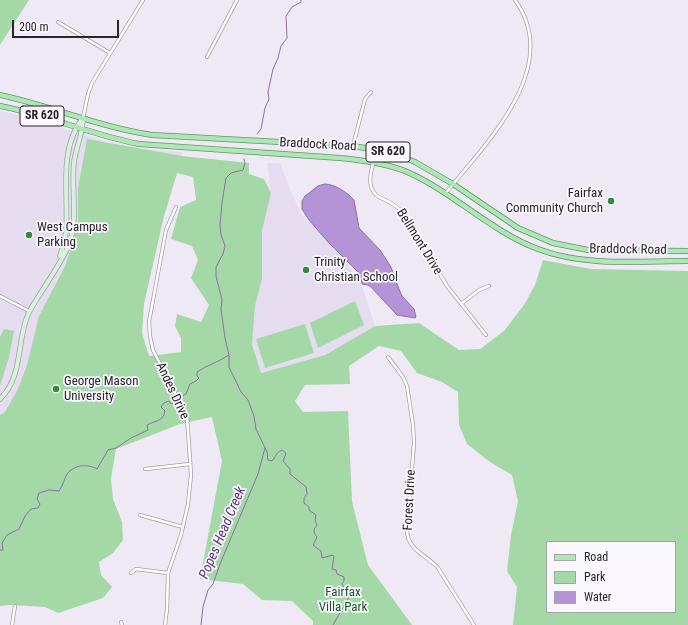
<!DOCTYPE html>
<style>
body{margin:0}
#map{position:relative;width:688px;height:625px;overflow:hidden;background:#efe9f5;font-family:"Roboto Condensed",sans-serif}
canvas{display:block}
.legend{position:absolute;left:546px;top:541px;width:130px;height:72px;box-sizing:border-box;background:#fbf7ff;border:1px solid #a6a3a9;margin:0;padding:5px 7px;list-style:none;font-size:12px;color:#272529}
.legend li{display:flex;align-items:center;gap:8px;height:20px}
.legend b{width:20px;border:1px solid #a6a3a9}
.scale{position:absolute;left:12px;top:20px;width:107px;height:18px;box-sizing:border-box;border:2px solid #272529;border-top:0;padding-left:5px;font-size:12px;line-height:14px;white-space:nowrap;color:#272529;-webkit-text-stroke:3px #fbf7ff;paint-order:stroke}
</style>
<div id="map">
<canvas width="688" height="625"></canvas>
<ul class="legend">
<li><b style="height:5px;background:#afe6b5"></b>Road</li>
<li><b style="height:11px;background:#a4d9a7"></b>Park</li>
<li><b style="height:11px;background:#b493d6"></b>Water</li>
</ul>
<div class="scale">200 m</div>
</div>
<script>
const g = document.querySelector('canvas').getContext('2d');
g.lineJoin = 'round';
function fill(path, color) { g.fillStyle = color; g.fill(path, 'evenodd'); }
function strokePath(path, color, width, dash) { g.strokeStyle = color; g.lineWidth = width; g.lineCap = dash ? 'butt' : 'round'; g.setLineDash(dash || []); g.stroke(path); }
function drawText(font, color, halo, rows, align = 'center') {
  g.font = font + ' "Roboto Condensed",sans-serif'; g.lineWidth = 3.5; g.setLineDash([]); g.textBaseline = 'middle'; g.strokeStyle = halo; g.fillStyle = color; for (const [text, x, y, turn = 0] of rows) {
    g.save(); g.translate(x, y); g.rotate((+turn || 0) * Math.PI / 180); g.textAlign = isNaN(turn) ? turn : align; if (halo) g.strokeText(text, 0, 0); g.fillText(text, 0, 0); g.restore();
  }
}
fill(new Path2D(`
 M 0,111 L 21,115 L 110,143 L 145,149 L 182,152 L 182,157 L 50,598 L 0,583 Z
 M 267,163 L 280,163 L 288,184 L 301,214 L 345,260 L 362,286 L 375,326 L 325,355 L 261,373 L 252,344 L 255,306 L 262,279 L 262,231 L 271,193 Z`), '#e5dcf0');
fill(new Path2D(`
 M 0,0 L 29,0 L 0,45 Z
 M 87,139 L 182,156 L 249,163 L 249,174 L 264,179 L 271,193 L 262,231 L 262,279 L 255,306 L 252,344 L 261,373 L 325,355 L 375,326 L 419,323 L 459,350 L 480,349 L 504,331 L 524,305 L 535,285 L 543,260 L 591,269 L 688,271 L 688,625 L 513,625 L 517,587 L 507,571 L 511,535 L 518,501 L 512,475 L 490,462 L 467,444 L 459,425 L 458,392 L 442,382 L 417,373 L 401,351 L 379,346 L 349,366 L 350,384 L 305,385 L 295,401 L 303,412 L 348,411 L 352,501 L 368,565 L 412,625 L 313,625 L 313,621 L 292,601 L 262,600 L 243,584 L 200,579 L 222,461 L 212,417 L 180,424 L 116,449 L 111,479 L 113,499 L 122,522 L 123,540 L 113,553 L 99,562 L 101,575 L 112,587 L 103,598 L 58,613 L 45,607 L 11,605 L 0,606 L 0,415 L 5,412 L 18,389 L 27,365 L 39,316 L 65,266 L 72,246 L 78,220 L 78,188 ZM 177,173 L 193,177 L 196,200 L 180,207 L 171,239 L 192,246 L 198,260 L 191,278 L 209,305 L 201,322 L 177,314 L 175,326 L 181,338 L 181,352 L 149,356 L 142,333 L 144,304 L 164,216 ZM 547,542 L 675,542 L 675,612 L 547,612 Z
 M 355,301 L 364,325 L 318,348 L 310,323 Z
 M 305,324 L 314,353 L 265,368 L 256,339 Z
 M 4,329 L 14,331 L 9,357 L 0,386 L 0,337 Z`), '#a4d9a7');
const water = new Path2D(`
 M 325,184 C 335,184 348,193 354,200 L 359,228 L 380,250 L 391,267 L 399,289 L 402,296 L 414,309 L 416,317 L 415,318 L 397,315 L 371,287 L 368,285 L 362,284 L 360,274 L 328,242 L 309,220 L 302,209 L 302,201 L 305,196 L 318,186 Z`);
fill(water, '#b493d6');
strokePath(water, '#8a72a2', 1);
strokePath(new Path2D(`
 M 257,134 L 261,129 L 265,108 L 269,99 L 268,92 L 273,69 L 278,58 L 281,46 L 287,38 L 286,16 L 292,7 L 301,2 L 301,0
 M 244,159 L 245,163 L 243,170 L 231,173 L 226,178 L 222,203 L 220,225 L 221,235 L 225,246 L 223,254 L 216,267 L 216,276 L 222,300 L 221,309 L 225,338 L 229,355 L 229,367 L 241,392 L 248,400 L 254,416 L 256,429 L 267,452 L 268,460 L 272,461 C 276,457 275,453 282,450 L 286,453 L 283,461 L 290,469 L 290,474 L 306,487 L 307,494 L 304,498 L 304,503 L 309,507 L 309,510 L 316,515 L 315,520 L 317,525 C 313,530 313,532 317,537 L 313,545 L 321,551 L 322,558 L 333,555 L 334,557 L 332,569 L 336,570 L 337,574 L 344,577 L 344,581 L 342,584 C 345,589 345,593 349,597 L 333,625
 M 181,397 L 186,394 L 190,384 L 196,381 L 199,378 L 197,376 L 197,372 C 207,365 219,362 229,355
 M 0,550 L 3,550 L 2,543 L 7,535 L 19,529 L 25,516 L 31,509 L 38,508 L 40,504 L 37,499 L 39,493 L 49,490 L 59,491 C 63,486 64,479 67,474 C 75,464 88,464 97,469 L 108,450 L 116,448 L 131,438 L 148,430 L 147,425 C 156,420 163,422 165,411 L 161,407 L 164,403 L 169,401 L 171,404 L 174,402
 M 201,625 L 203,607 L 208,590 L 213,584 L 220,564 L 258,474 L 265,448`), '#8a72a2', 1);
const street = new Path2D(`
 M 58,22 L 110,53
 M 207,57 L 237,0
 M 83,118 L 88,94 L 92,83 L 143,0
 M 353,146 L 365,99 L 371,92
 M 377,150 C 373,166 362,189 381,198 C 390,202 398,206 404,214 L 447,286 L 486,335
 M 445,194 C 485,144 564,68 515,0
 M 0,296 L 29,311
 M 461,304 L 479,290 L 489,286
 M 388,357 L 403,377 L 407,386 L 413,425 L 414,443 L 407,530 C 407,550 427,555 438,568 L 474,625
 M 145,469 L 190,464
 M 140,515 L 183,527
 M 131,573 L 136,569 L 168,573
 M 121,622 L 122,625
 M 12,625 L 15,606
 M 165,625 L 167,609 L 168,573 L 181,535 L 188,504 L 191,475 L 190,459 L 187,417 L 153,350 L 150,336 L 149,322 L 166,230 L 176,207`);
const secondary = new Path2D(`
 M 60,256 C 63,248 65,240 66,232 C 69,194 58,151 82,119
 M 0,399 C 22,378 17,347 26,320 C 29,309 36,301 42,291 C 51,277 61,262 68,247 C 79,223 71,188 74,162 C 76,147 83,134 83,118`);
const primary = new Path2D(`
 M 0,95 C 51,106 100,127 152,135 L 353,146 L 377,150 L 395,154 L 415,162 L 453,184 L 518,228 L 553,243 L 588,250 L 688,251
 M 0,106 C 47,115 92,135 139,144 L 340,158 C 362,160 384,163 405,171 C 452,191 490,231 538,249 C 585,267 639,261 688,261`);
strokePath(street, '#a39ea9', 4);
strokePath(secondary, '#a39ea9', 5.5);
strokePath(primary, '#5c9764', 6);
strokePath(street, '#fff', 2.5);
strokePath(secondary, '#d7f2da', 4);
strokePath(primary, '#afe6b5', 4.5);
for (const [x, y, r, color] of [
 [611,201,4,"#2f8d3f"],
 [29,235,4,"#2f8d3f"],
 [306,270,4,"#2f8d3f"],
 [56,389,4,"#2f8d3f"]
]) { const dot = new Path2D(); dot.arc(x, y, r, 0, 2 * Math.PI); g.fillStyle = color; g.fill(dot); strokePath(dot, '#fbf7ff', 1.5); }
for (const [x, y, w] of [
 [42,116,44],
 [388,152,44]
]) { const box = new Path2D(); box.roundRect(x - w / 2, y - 10, w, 20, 3); g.fillStyle = '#fbf7ff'; g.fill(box); strokePath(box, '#272529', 1); }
drawText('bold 12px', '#272529', null, [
 ["SR 620",42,116],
 ["SR 620",388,152]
]);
drawText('13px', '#272529', '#fbf7ff', [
 ["Braddock Road",318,145,3],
 ["Bellmont Drive",419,242,58],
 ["Braddock Road",628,250,1],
 ["Andes Drive",172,391,65],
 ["Forest Drive",410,500,-87]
]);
drawText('13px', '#272529', '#fbf7ff', [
 ["Fairfax",603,194,"right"],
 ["Community Church",603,209,"right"],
 ["West Campus",37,228],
 ["Parking",37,243],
 ["Trinity",314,263],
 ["Christian School",314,278],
 ["George Mason",64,382],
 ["University",64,397]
], 'left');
drawText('13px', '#185723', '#fbf7ff', [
 ["Fairfax",343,593],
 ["Villa Park",343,608]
]);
drawText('italic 14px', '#5b317f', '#fbf7ff', [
 ["Popes Head Creek",223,533,-67]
]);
</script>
